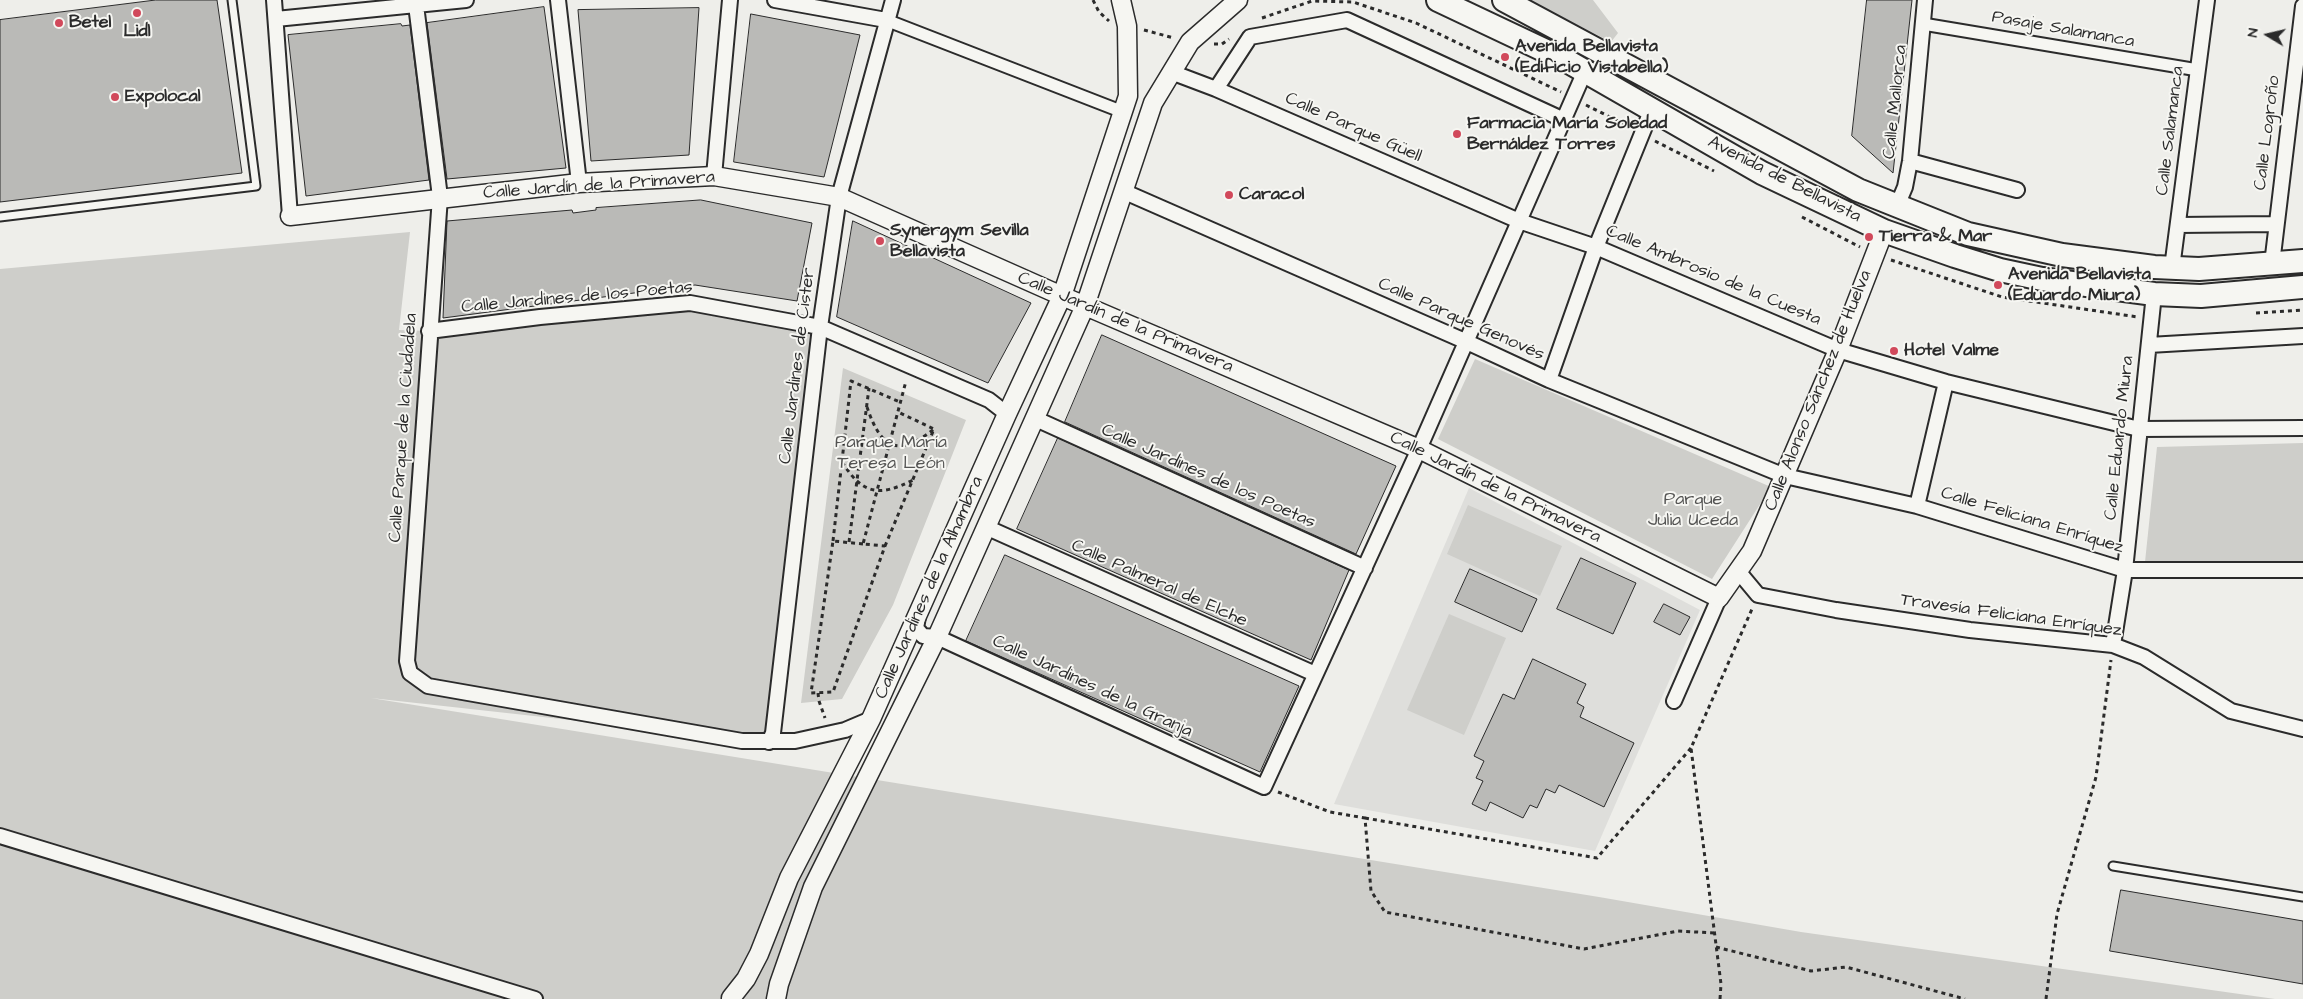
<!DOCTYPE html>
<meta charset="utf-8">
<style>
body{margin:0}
#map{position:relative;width:2303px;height:999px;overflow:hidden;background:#eeeeea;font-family:"Architects Daughter",sans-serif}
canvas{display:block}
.north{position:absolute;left:2243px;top:10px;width:50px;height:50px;-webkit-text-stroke:4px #f6f6f2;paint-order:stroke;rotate:279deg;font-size:14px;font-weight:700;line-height:20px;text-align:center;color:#2b2b2b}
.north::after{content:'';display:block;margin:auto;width:18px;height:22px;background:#2b2b2b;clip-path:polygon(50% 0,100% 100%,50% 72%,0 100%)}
</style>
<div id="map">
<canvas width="2303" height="999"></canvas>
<div class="north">N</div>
</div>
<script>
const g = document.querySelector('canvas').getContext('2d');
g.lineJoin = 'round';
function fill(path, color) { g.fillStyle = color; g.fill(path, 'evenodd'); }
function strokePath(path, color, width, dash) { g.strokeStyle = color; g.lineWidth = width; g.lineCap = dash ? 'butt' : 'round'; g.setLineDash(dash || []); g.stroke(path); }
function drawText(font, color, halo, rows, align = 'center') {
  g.font = font + ' "Architects Daughter",sans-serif'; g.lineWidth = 4; g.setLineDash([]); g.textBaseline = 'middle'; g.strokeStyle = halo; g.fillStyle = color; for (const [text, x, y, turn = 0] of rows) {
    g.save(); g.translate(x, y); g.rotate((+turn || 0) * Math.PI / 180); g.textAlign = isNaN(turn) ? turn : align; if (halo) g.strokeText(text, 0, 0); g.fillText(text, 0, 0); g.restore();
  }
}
fill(new Path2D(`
 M 1469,488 L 1700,610 L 1595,851 L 1334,804 Z`), '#dededb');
fill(new Path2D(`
 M 1528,0 L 1593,0 L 1618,33 L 1611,42 Z
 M 410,232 L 399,330 L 429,331 L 690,303 L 820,327 L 769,742 L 371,698 L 1599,897 L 1801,932 L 2275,999 L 0,999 L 0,269 Z
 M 1475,359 L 1771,487 L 1712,579 L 1438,439 Z
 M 843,368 L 966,420 L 893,605 L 842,699 L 801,703 Z
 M 2303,443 L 2303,562 L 2145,562 L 2157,447 Z
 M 1468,505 L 1562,546 L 1540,596 L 1447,554 Z
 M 1449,614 L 1506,638 L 1464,735 L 1407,710 Z`), '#cececa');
const building = new Path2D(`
 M 156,0 L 217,0 L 242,173 L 0,202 L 0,20 Z
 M 1867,0 L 1912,0 L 1893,173 L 1852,136 Z
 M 544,7 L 566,168 L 447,179 L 427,23 Z
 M 699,8 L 689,155 L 591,161 L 578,10 Z
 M 751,14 L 860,35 L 824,177 L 734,162 Z
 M 401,24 L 402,26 L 410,25 L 429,180 L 306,196 L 288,35 Z
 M 701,200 L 812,223 L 797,301 L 695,285 L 443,318 L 447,221 L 572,210 L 573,213 L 596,210 L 596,208 Z
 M 853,221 L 1031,303 L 988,383 L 837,317 Z
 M 1102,335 L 1396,466 L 1356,554 L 1065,422 Z
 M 1058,438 L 1349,570 L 1311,660 L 1017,529 Z
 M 1005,555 L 1299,686 L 1260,772 L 966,641 Z
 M 1581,558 L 1636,583 L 1613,634 L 1557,609 Z
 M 1470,569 L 1537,599 L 1522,632 L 1455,602 Z
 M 1664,604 L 1690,617 L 1680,635 L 1654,622 Z
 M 1533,659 L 1586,684 L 1577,703 L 1584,707 L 1580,717 L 1634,743 L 1604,807 L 1559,785 L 1555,793 L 1546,789 L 1537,808 L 1530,805 L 1523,818 L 1490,802 L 1486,811 L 1472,804 L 1483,781 L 1476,778 L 1484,761 L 1474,756 L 1503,694 L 1514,699 Z
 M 2121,890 L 2303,921 L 2303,984 L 2110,951 Z`);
fill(building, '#babab7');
strokePath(building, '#2b2b2b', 1);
const service = new Path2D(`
 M 0,217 L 256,186 L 232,0
 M 2113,866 L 2303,897`);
const pedestrian = new Path2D(`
 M 886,20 L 1123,112
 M 1923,24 L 2198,70`);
const minor = new Path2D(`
 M 274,0 L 290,216
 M 558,0 L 579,183
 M 775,0 L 886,20
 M 416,5 L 440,197 L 407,661 L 410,673 L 428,686 L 742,741 L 795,741 L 845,730 L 871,719
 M 276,19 L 466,0
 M 1171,72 L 1216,89 L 1519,221 L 1596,247 L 1838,350 L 1946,382 L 2139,429 L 2303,428
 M 1216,89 L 1250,37 L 1347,20 L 1564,120
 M 1910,161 L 2017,190
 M 714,176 L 730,0
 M 1125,192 L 1467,342 L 1549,380 L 1785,476 L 1917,506 L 2125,570 L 2303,570
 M 1897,206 L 1905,187 L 1910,161 L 1925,0
 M 2178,225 L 2276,224
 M 2272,264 L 2303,6
 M 2172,268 L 2207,0
 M 429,331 L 540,317 L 690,303 L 820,327 L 989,400 L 1007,414
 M 2149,345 L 2303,336
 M 1549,380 L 1596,247 L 1652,109
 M 1036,419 L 1365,568
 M 1917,506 L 1946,382
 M 988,528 L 1315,674
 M 1738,571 L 1758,595 L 1836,610 L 1970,630 L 2113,645 L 2144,657 L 2231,711 L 2303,729
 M 918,617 L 916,628 L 923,636 L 937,637 L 1264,787 L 1419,449 L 1585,71
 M 2113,645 L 2125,570 L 2154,294
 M 1674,701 L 1719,598
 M 769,742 L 773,733 L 820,327 L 839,197 L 893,0
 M 0,836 L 535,999`);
const tertiary = new Path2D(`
 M 290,216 L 579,183 L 714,176 L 839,197 L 1062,296 L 1419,449 L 1719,598 L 1752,551 L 1838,350 L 1884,231
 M 731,998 L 746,979 L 759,954 L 789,878 L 871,719 L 1007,414 L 1062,296 L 1128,96 L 1127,26 L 1121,0
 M 776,999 L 779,984 L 813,887 L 937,637 L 1085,306 L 1153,103 L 1190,42 L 1238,0`);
const primary = new Path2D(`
 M 1438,0 L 1567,61 L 1762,173 L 1884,231 L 1955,256 L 2000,270 L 2042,279 L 2154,294 L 2201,296 L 2303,287
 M 1504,0 L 1858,190 L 1968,234 L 2062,255 L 2154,267 L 2199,269 L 2303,261`);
strokePath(service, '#2b2b2b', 11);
strokePath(pedestrian, '#2b2b2b', 15);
strokePath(minor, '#2b2b2b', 18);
strokePath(tertiary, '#2b2b2b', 21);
strokePath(primary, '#2b2b2b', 26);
strokePath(new Path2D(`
 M 1093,0 L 1099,12 L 1109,21
 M 1262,18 L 1312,1 L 1353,2 L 1416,23 L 1561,92
 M 1144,30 L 1174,38
 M 1214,44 L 1222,44 L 1229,39
 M 1586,105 L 1630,127
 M 1655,141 L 1714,171
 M 1802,217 L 1860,247
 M 1891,260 L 2002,297 L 2138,317
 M 2256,313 L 2303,310
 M 867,407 C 881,449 898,458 934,429
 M 842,462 C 863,495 879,497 913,480
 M 833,541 L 851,381 L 900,402
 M 849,542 L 869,388
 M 863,544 L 833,541 L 811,693 L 833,692 L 885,546 L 863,544 L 906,381
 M 885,546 L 934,429 L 898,412
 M 818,693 L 819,701 L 825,718
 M 1278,792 L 1330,812 L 1365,818 L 1371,891 L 1385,912 L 1584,949 L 1678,931 L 1714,933
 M 1365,818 L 1597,858 L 1691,748
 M 1716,947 L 1811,971 L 1846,967 L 1965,999
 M 1720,999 L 1721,984 L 1691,748 L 1752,609
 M 2046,999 L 2057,914 L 2096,777 L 2111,660`), '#2b2b2b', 3, [4, 4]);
strokePath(service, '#f6f6f2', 7);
strokePath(pedestrian, '#f6f6f2', 11);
strokePath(minor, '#f6f6f2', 14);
strokePath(tertiary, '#f6f6f2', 18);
strokePath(primary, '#f6f6f2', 22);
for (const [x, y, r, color] of [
 [137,13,5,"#d1495b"],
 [59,23,5,"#d1495b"],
 [1505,57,5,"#d1495b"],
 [115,97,5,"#d1495b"],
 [1457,134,5,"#d1495b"],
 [1229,195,5,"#d1495b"],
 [1869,237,5,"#d1495b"],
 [880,241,5,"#d1495b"],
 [1998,285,5,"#d1495b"],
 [1894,351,5,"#d1495b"]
]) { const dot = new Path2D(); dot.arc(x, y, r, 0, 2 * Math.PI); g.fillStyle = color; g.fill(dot); strokePath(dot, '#f6f6f2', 2); }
drawText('bold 18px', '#2b2b2b', '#f6f6f2', [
 ["Betel",69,23],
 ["Lidl",137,32,"center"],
 ["Avenida Bellavista",1515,47],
 ["(Edificio Vistabella)",1515,68],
 ["Expolocal",125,97],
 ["Farmacia María Soledad",1467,124],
 ["Bernáldez Torres",1467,145],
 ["Caracol",1239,195],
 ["Synergym Sevilla",890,231],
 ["Bellavista",890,252],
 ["Tierra & Mar",1879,237],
 ["Avenida Bellavista",2008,275],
 ["(Eduardo Miura)",2008,296],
 ["Hotel Valme",1904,351]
], 'left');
drawText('18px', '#2b2b2b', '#f6f6f2', [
 ["Pasaje Salamanca",2063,30,10],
 ["Calle Mallorca",1896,102,-84],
 ["Calle Parque Güell",1353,128,24],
 ["Calle Salamanca",2171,131,-83],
 ["Calle Logroño",2268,133,-83],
 ["Avenida de Bellavista",1784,180,27],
 ["Calle Jardín de la Primavera",599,186,-4],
 ["Calle Ambrosio de la Cuesta",1713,276,23],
 ["Calle Jardines de los Poetas",577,298,-5],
 ["Calle Parque Genovés",1461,320,24],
 ["Calle Jardín de la Primavera",1125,323,23],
 ["Calle Jardines de Cister",798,366,-83],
 ["Calle Alonso Sánchez de Huelva",1819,391,-68],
 ["Calle Parque de la Ciudadela",404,428,-86],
 ["Calle Eduardo Miura",2120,438,-84],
 ["Calle Jardines de los Poetas",1208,477,24],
 ["Calle Jardín de la Primavera",1495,488,26],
 ["Calle Feliciana Enríquez",2032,521,17],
 ["Calle Palmeral de Elche",1159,584,24],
 ["Calle Jardines de la Alhambra",930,588,-66],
 ["Travesía Feliciana Enríquez",2011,616,8],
 ["Calle Jardines de la Granja",1092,687,25]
]);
drawText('18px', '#545453', '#f6f6f2', [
 ["Parque María",891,443],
 ["Teresa León",891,464],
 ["Parque",1693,500],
 ["Julia Uceda",1693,521]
]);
</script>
